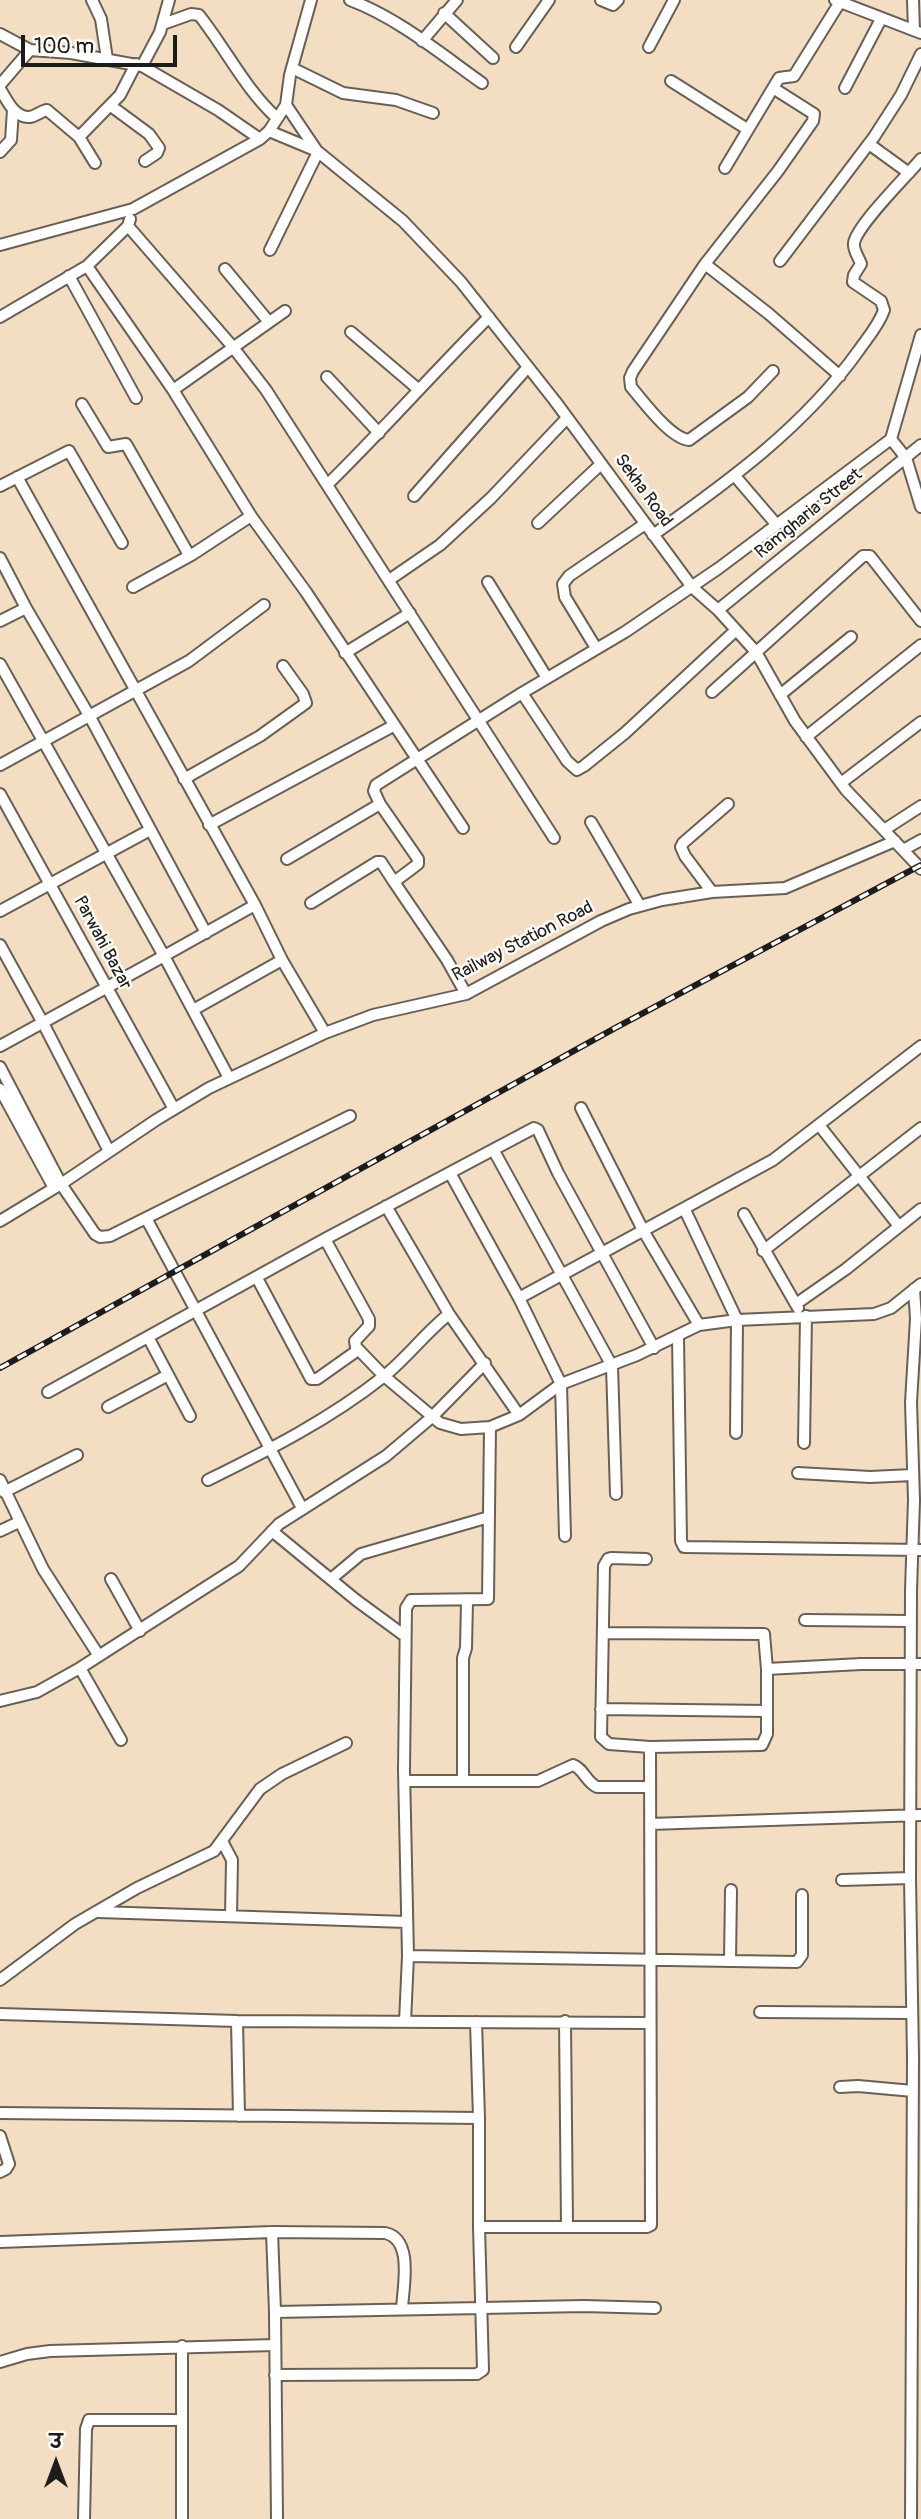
<!DOCTYPE html>
<meta charset="utf-8">
<style>
body{margin:0}
#map{position:relative;width:921px;height:2519px;overflow:hidden;background:#f4dec3;font-family:Pangolin,"Playpen Sans Deva",sans-serif}
canvas{display:block}
.north{position:absolute;left:21px;top:2428px;width:70px;height:70px;-webkit-text-stroke:5px #fdfcf7;paint-order:stroke;rotate:0deg;font-size:19px;font-weight:700;line-height:28px;text-align:center;color:#1c1c1c}
.north::after{content:'';display:block;margin:auto;width:24px;height:32px;background:#1c1c1c;clip-path:polygon(50% 0,100% 100%,50% 72%,0 100%)}
.scale{position:absolute;left:21px;top:35px;width:156px;height:32px;box-sizing:border-box;border:4px solid #1c1c1c;border-top:0;padding-left:9px;font-size:21px;line-height:24px;white-space:nowrap;color:#1c1c1c;-webkit-text-stroke:5px #fdfcf7;paint-order:stroke}
</style>
<div id="map">
<canvas width="921" height="2519"></canvas>
<div class="north">उ</div>
<div class="scale">100 m</div>
</div>
<script>
const g = document.querySelector('canvas').getContext('2d');
g.lineJoin = 'round';
function strokePath(path, color, width, dash) { g.strokeStyle = color; g.lineWidth = width; g.lineCap = dash ? 'butt' : 'round'; g.setLineDash(dash || []); g.stroke(path); }
function drawText(font, color, halo, rows, align = 'center') {
  g.font = font + ' Pangolin,sans-serif'; g.lineWidth = 5; g.setLineDash([]); g.textBaseline = 'middle'; g.strokeStyle = halo; g.fillStyle = color; for (const [text, x, y, turn = 0] of rows) {
    g.save(); g.translate(x, y); g.rotate((+turn || 0) * Math.PI / 180); g.textAlign = isNaN(turn) ? turn : align; if (halo) g.strokeText(text, 0, 0); g.fillText(text, 0, 0); g.restore();
  }
}
const minor = new Path2D(`
 M 92,0 L 101,19 L 107,59
 M 311,0 L 290,75 L 286,105 L 317,151 L 403,221 L 461,282 L 555,401 L 692,587 L 718,610 L 756,652 L 795,721 L 846,790 L 921,869
 M 350,0 C 398,18 441,54 482,83
 M 601,0 L 613,5 L 618,0
 M 835,0 L 921,33
 M 913,0 L 914,30
 M 444,13 L 493,58
 M 163,24 L 191,14 L 199,15 C 226,49 245,89 277,118
 M 0,34 L 30,50 L 71,53 L 142,66 L 218,110 L 260,139
 M 422,41 L 457,0
 M 516,47 L 549,0
 M 649,47 L 674,0
 M 142,66 L 160,32 L 169,0
 M 292,68 L 343,93 L 396,100 L 433,113
 M 671,81 L 747,129
 M 0,85 L 30,50
 M 773,88 L 814,114 L 813,121 L 778,171 L 705,264 L 633,371 L 630,378 L 631,387 C 644,402 670,438 689,440 L 748,397 L 773,371
 M 845,88 L 881,19
 M 0,89 C 7,100 14,118 30,117 C 36,116 41,111 47,110 L 79,137 L 120,95 L 136,64
 M 111,106 L 149,134 L 159,148 L 157,153 L 145,161
 M 269,131 L 317,151
 M 79,137 L 95,163
 M 869,144 L 909,173
 M 0,152 L 11,140 L 13,110
 M 725,168 L 779,78 L 794,76 L 840,2
 M 128,226 L 232,346 L 266,390 L 554,838
 M 0,245 L 133,209 L 260,139 L 269,131 L 286,105
 M 270,250 L 318,152
 M 780,261 L 874,137 L 901,95 L 921,54
 M 705,264 L 769,314 L 840,376
 M 87,266 L 173,390 L 251,516 L 306,592 L 463,828
 M 225,269 L 269,322
 M 69,276 L 136,398
 M 0,317 L 87,266 L 128,226 L 130,219
 M 351,332 L 418,389
 M 327,377 L 379,433
 M 173,390 L 285,311
 M 82,404 L 108,447 L 126,444 L 189,555
 M 891,439 L 906,458 L 921,507
 M 735,476 L 776,524
 M 17,477 L 255,905 L 282,960
 M 328,484 C 383,430 434,372 489,317
 M 0,486 L 69,451 L 122,543
 M 414,496 L 528,367
 M 538,523 L 601,464
 M 653,535 C 729,481 804,427 859,350 C 868,337 879,325 884,310 L 881,301 L 853,282 L 854,275 L 861,264 C 859,257 853,251 854,243 C 857,225 907,176 921,159
 M 0,558 L 26,608 L 90,717 L 206,933
 M 389,580 L 440,545 L 491,498 L 567,418
 M 488,582 L 547,678
 M 133,587 L 193,554 L 251,516
 M 718,610 L 921,445
 M 0,621 L 26,608
 M 596,648 L 565,597 L 563,584 L 569,576 L 645,524
 M 345,653 L 410,613
 M 0,664 L 164,956 L 255,905
 M 712,692 L 863,556 L 870,556 L 921,621
 M 522,693 L 567,761 L 577,770 L 584,766 L 625,733 L 735,631
 M 780,695 L 851,637
 M 806,737 L 921,645
 M 0,765 L 189,661 L 264,605
 M 184,779 L 260,736 L 306,703 L 303,694 L 283,666
 M 841,783 L 921,722
 M 0,794 L 174,1109
 M 591,822 L 640,906
 M 209,825 L 393,726
 M 884,830 L 921,806
 M 903,850 L 921,840
 M 287,859 L 380,804
 M 712,892 L 685,856 L 681,847 L 683,843 L 728,804
 M 311,903 L 377,862 L 381,862 L 394,882
 M 0,911 L 150,830
 M 0,945 L 43,1023 L 109,1151
 M 466,994 L 447,960 L 394,882 L 418,864 L 418,859 L 380,804 L 374,791 L 376,785 L 522,693 L 625,632 L 719,568 L 891,439 L 921,335
 M 193,1010 L 282,960 L 325,1033
 M 0,1046 L 164,956 L 229,1078
 M 0,1067 L 61,1184 L 95,1234 L 100,1237 L 110,1236 L 350,1116
 M 0,1089 L 54,1188
 M 581,1108 L 644,1232 L 699,1325
 M 819,1125 L 898,1225
 M 494,1151 L 612,1366 L 616,1494
 M 450,1173 L 519,1298 L 561,1384 L 565,1536
 M 386,1206 L 449,1314 L 519,1415
 M 685,1210 L 737,1320 L 736,1433
 M 744,1214 L 798,1308
 M 146,1218 L 302,1508
 M 0,1221 L 61,1184 L 156,1120 L 209,1088 L 325,1033 L 373,1015 L 466,994 L 601,921 L 629,909 L 662,900 L 712,892 L 785,888 L 895,841
 M 325,1239 L 369,1319 L 369,1326 L 355,1341 L 356,1347 L 384,1376 L 440,1423 L 461,1429 L 490,1427 L 519,1415 L 561,1384 L 637,1355 L 699,1325 L 737,1320 L 874,1314 L 891,1308 L 921,1284
 M 763,1251 L 921,1128
 M 257,1278 L 311,1379 L 317,1379 L 358,1350
 M 519,1298 L 773,1160 L 921,1046
 M 796,1304 L 846,1269 L 921,1209
 M 678,1336 L 681,1541 L 684,1547 L 921,1550
 M 148,1337 L 190,1416
 M 48,1392 L 325,1239 L 534,1128 L 538,1130 L 558,1173 L 654,1348
 M 108,1407 L 168,1375
 M 804,1443 L 806,1316
 M 798,1473 L 870,1477 L 913,1475
 M 0,1480 L 43,1569 L 99,1656
 M 208,1480 C 269,1450 330,1419 383,1377 C 407,1358 425,1333 449,1314
 M 4,1492 L 77,1455
 M 0,1531 L 19,1522
 M 272,1531 L 356,1600 L 405,1636
 M 111,1579 L 140,1631
 M 331,1579 L 361,1554 L 489,1517
 M 805,1620 L 911,1621
 M 603,1633 L 764,1634 L 767,1669 L 767,1734 L 762,1745 L 650,1747 L 609,1744 L 601,1737 L 604,1566 L 608,1559 L 611,1558 L 646,1559
 M 80,1668 L 121,1740
 M 767,1669 L 861,1664 L 921,1664
 M 0,1701 L 37,1692 L 80,1668 L 239,1566 L 279,1524 L 386,1456 L 432,1417 L 485,1363
 M 601,1709 L 767,1711
 M 405,1781 L 538,1781 L 573,1765 C 583,1768 586,1782 597,1787 L 650,1787
 M 463,1781 L 463,1658 L 466,1648 L 467,1601
 M 650,1824 L 921,1815
 M 222,1841 L 232,1860 L 231,1916
 M 842,1880 L 910,1878
 M 98,1912 L 407,1922
 M 408,1956 L 797,1962 L 802,1955 L 802,1895
 M 730,1961 L 731,1890
 M 0,1980 L 75,1924 L 137,1888 L 214,1851 L 260,1789 L 282,1774 L 346,1743
 M 760,2012 L 912,2013
 M 0,2014 L 237,2021 L 649,2023
 M 237,2021 L 239,2116
 M 565,2021 L 567,2226
 M 405,2022 L 408,1956 L 404,1770 L 406,1608 L 411,1600 L 488,1599 L 490,1427
 M 840,2087 L 858,2086 L 913,2091
 M 0,2113 L 479,2118
 M 0,2136 L 9,2164 L 6,2169 L 0,2172
 M 479,2227 L 647,2227 L 651,2225 L 650,1747
 M 272,2232 L 275,2312 L 277,2519
 M 0,2242 L 272,2232 L 385,2233 C 414,2239 403,2287 402,2309
 M 275,2312 L 584,2306 L 655,2308
 M 0,2362 L 27,2354 L 50,2351 L 275,2345
 M 275,2375 L 477,2374 L 483,2370 L 479,2227 L 479,2118 L 476,2022
 M 84,2519 L 86,2429 L 89,2420 L 182,2420
 M 182,2519 L 182,2346
 M 911,2519 L 913,2058 L 910,1878 L 911,1590 L 914,1500 L 911,1402 L 916,1319 L 914,1289`);
strokePath(minor, '#686056', 14);
strokePath(minor, '#fff', 10);
const rail = new Path2D(`
 M 0,1368 L 617,1027 L 921,865`);
strokePath(rail, '#1c1c1c', 6);
strokePath(rail, '#fdfcf7', 3.5, [10]);
drawText('18px', '#1c1c1c', '#fdfcf7', [
 ["Sekha Road",643,491,54],
 ["Ramgharia Street",809,514,-39],
 ["Railway Station Road",523,942,-27],
 ["Parwahi Bazar",102,943,62]
]);
</script>
